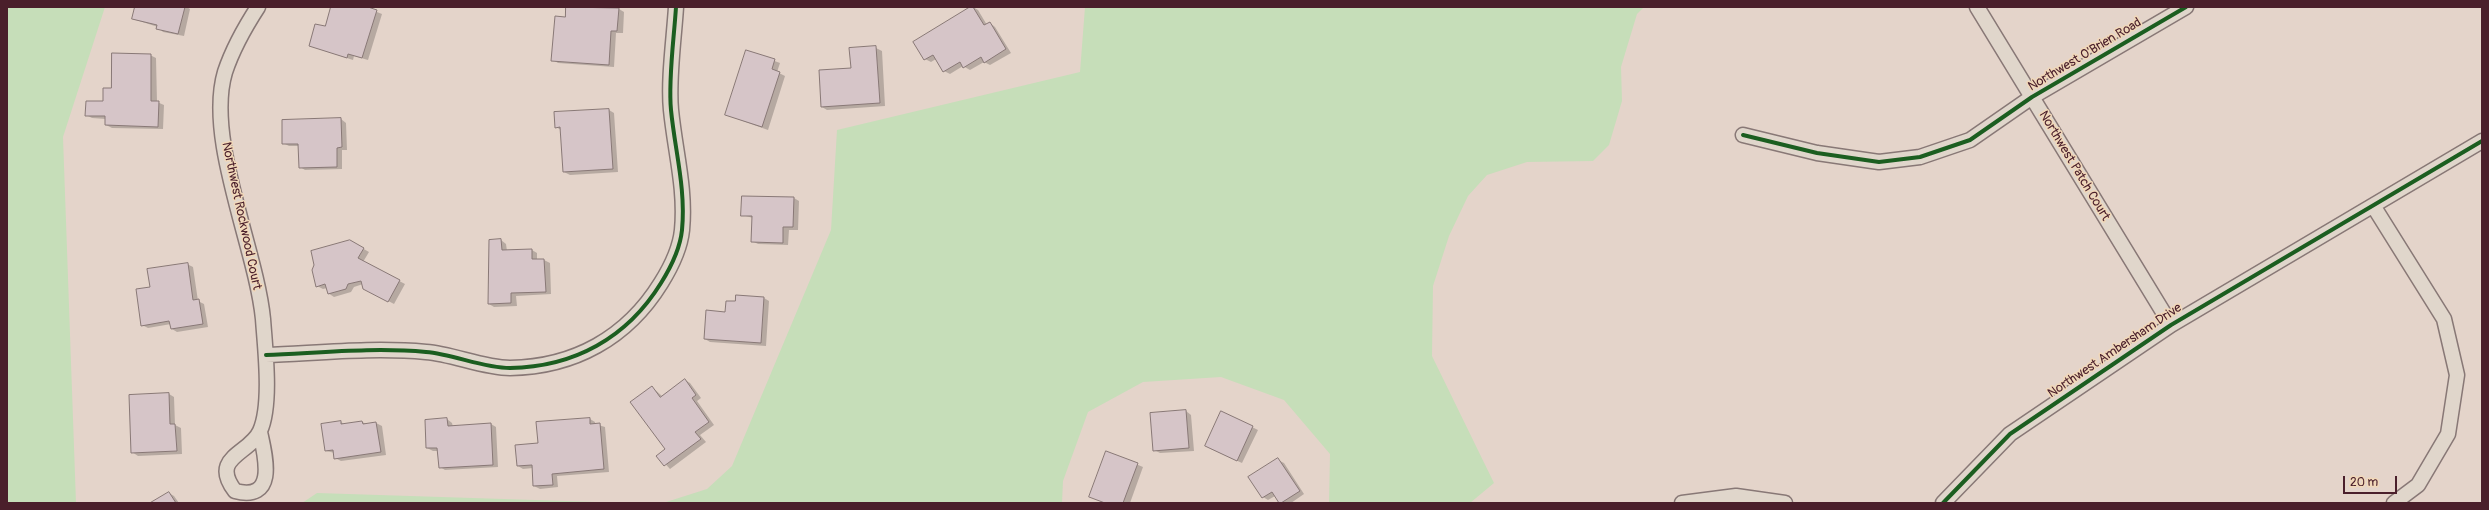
<!DOCTYPE html>
<style>
body{margin:0}
#map{position:relative;width:2489px;height:510px;overflow:hidden;background:#e4d4ca;font-family:Pangolin,sans-serif}
canvas{display:block}
.frame{position:absolute;inset:0;border:8px solid #4a1f2b;pointer-events:none}
.scale{position:absolute;left:2343px;top:476px;width:54px;height:18px;box-sizing:border-box;border:2px solid #4a1f2b;border-top:0;padding-left:5px;font-size:12px;line-height:14px;white-space:nowrap;color:#4a1f2b;-webkit-text-stroke:3px #f1d8b9;paint-order:stroke}
</style>
<div id="map">
<canvas width="2489" height="510"></canvas>
<div class="frame"></div>
<div class="scale">20 m</div>
</div>
<script>
const g = document.querySelector('canvas').getContext('2d');
g.lineJoin = 'round';
function fill(path, color) { g.fillStyle = color; g.fill(path, 'evenodd'); }
function strokePath(path, color, width, dash) { g.strokeStyle = color; g.lineWidth = width; g.lineCap = dash ? 'butt' : 'round'; g.setLineDash(dash || []); g.stroke(path); }
function drawText(font, color, halo, rows, align = 'center') {
  g.font = font + ' Pangolin,sans-serif'; g.lineWidth = 3; g.setLineDash([]); g.textBaseline = 'middle'; g.strokeStyle = halo; g.fillStyle = color; for (const [text, x, y, turn = 0] of rows) {
    g.save(); g.translate(x, y); g.rotate((+turn || 0) * Math.PI / 180); g.textAlign = isNaN(turn) ? turn : align; if (halo) g.strokeText(text, 0, 0); g.fillText(text, 0, 0); g.restore();
  }
}
fill(new Path2D(`
 M 7,7 L 105,7 L 63,137 L 76,503 L 7,503 Z
 M 1085,7 L 1644,7 L 1637,14 L 1621,67 L 1622,101 L 1609,145 L 1593,161 L 1527,162 L 1487,175 L 1468,196 L 1449,236 L 1433,286 L 1432,356 L 1494,483 L 1470,503 L 1329,503 L 1330,454 L 1284,400 L 1221,377 L 1143,382 L 1088,412 L 1063,481 L 1062,503 L 663,503 L 707,489 L 732,466 L 831,230 L 837,130 L 1080,72 Z
 M 317,493 L 628,503 L 302,503 Z`), '#c6deb9');
fill(new Path2D(`
 M 136,7 L 187,7 L 190,9 L 184,36 L 163,32 L 158,27 L 133,19 Z
 M 332,7 L 364,7 L 382,14 L 368,60 L 354,56 L 353,60 L 310,46 L 326,28 Z
 M 567,7 L 619,9 L 624,12 L 623,33 L 616,33 L 614,67 L 558,63 L 553,60 L 566,18 Z
 M 973,7 L 978,10 L 987,25 L 990,23 L 995,27 L 1011,53 L 990,65 L 984,62 L 970,70 L 963,66 L 950,74 L 944,71 L 936,59 L 931,62 L 925,59 Z
 M 876,48 L 882,51 L 885,106 L 827,110 L 822,107 L 852,69 Z
 M 747,51 L 780,63 L 777,72 L 785,76 L 768,130 L 726,115 Z
 M 150,55 L 156,58 L 157,102 L 164,105 L 163,129 L 112,128 L 106,125 L 106,119 L 92,118 L 86,115 L 104,102 L 112,89 Z
 M 609,110 L 614,113 L 618,172 L 570,175 L 564,172 L 561,130 L 556,127 Z
 M 341,119 L 346,123 L 347,150 L 342,150 L 342,169 L 305,170 L 300,167 L 299,146 L 289,146 L 283,143 Z
 M 794,198 L 799,201 L 798,230 L 789,230 L 788,245 L 758,244 L 752,241 L 753,218 L 742,215 Z
 M 501,240 L 506,244 L 507,251 L 532,250 L 537,253 L 537,260 L 544,260 L 550,263 L 551,294 L 516,296 L 517,306 L 494,307 L 489,304 Z
 M 350,241 L 369,252 L 363,262 L 405,284 L 394,304 L 364,288 L 363,284 L 354,287 L 351,292 L 334,297 L 328,293 L 327,288 L 323,289 L 317,286 Z
 M 187,264 L 193,267 L 198,301 L 204,304 L 208,327 L 177,332 L 172,329 L 171,324 L 148,328 L 142,325 Z
 M 764,298 L 769,301 L 766,346 L 710,342 L 705,339 L 736,302 Z
 M 685,380 L 690,383 L 701,398 L 697,401 L 714,425 L 700,435 L 706,442 L 670,469 L 658,456 L 667,450 L 652,387 L 662,396 Z
 M 169,394 L 174,397 L 175,425 L 181,428 L 182,454 L 138,456 L 132,452 Z
 M 1186,411 L 1191,415 L 1194,451 L 1160,453 L 1154,450 Z
 M 447,419 L 452,423 L 453,427 L 491,424 L 496,427 L 498,467 L 445,470 L 440,467 L 439,451 L 433,451 L 427,448 Z
 M 590,419 L 595,422 L 595,424 L 605,427 L 609,472 L 557,476 L 558,487 L 540,489 L 534,486 L 533,468 L 523,469 L 518,466 L 539,444 Z
 M 341,422 L 344,424 L 362,422 L 367,424 L 376,423 L 382,426 L 386,455 L 341,461 L 335,458 L 335,453 L 326,451 Z
 M 1252,427 L 1258,430 L 1242,463 L 1211,449 Z
 M 1107,452 L 1143,467 L 1130,503 L 1105,503 L 1095,499 Z
 M 1278,460 L 1284,463 L 1304,494 L 1291,503 L 1280,503 L 1275,496 L 1268,500 L 1263,497 Z
 M 169,493 L 174,496 L 179,503 L 152,503 Z`), '#0003');
const building = new Path2D(`
 M 135,7 L 185,7 L 178,34 L 156,29 L 157,25 L 132,19 Z
 M 331,7 L 368,7 L 377,10 L 362,58 L 348,54 L 347,58 L 309,46 L 315,24 L 325,26 Z
 M 566,7 L 619,8 L 617,31 L 611,31 L 609,65 L 551,61 L 555,16 L 565,17 Z
 M 970,7 L 973,7 L 984,25 L 990,22 L 1006,49 L 984,63 L 981,57 L 963,68 L 960,62 L 943,72 L 933,55 L 924,60 L 913,42 Z
 M 876,46 L 880,103 L 821,107 L 819,70 L 851,68 L 849,48 Z
 M 746,50 L 775,59 L 772,69 L 780,72 L 762,127 L 725,115 Z
 M 112,53 L 151,54 L 151,101 L 159,101 L 158,127 L 105,125 L 105,116 L 85,116 L 86,101 L 103,101 L 103,88 L 111,88 Z
 M 609,109 L 613,169 L 563,172 L 560,127 L 555,128 L 554,112 Z
 M 341,118 L 342,147 L 337,148 L 337,167 L 299,168 L 298,144 L 282,144 L 282,120 Z
 M 742,196 L 794,197 L 793,227 L 783,227 L 783,243 L 751,242 L 752,216 L 741,216 Z
 M 501,239 L 502,250 L 532,249 L 532,259 L 544,259 L 546,292 L 511,293 L 511,303 L 488,304 L 489,240 Z
 M 350,240 L 364,248 L 358,258 L 400,280 L 388,302 L 363,289 L 361,281 L 348,284 L 346,289 L 328,294 L 325,284 L 316,287 L 312,270 L 314,265 L 311,251 Z
 M 188,263 L 193,300 L 199,299 L 203,324 L 171,329 L 169,321 L 141,326 L 136,289 L 150,287 L 147,269 Z
 M 736,295 L 764,297 L 761,343 L 704,339 L 706,310 L 725,312 L 726,301 L 735,301 Z
 M 685,379 L 696,395 L 692,398 L 709,422 L 695,432 L 701,439 L 664,466 L 656,456 L 665,449 L 630,402 L 652,386 L 660,397 Z
 M 169,393 L 170,424 L 175,424 L 177,451 L 131,453 L 129,395 Z
 M 1186,410 L 1189,448 L 1153,451 L 1150,413 Z
 M 1221,411 L 1253,426 L 1237,461 L 1205,446 Z
 M 447,418 L 448,426 L 491,423 L 493,465 L 439,468 L 437,448 L 426,448 L 425,420 Z
 M 590,418 L 590,424 L 600,423 L 604,469 L 552,474 L 553,485 L 533,486 L 532,465 L 517,466 L 515,445 L 538,443 L 536,422 Z
 M 341,421 L 341,424 L 362,421 L 363,424 L 376,422 L 381,452 L 334,459 L 333,450 L 325,451 L 321,424 Z
 M 1106,451 L 1138,463 L 1123,503 L 1105,503 L 1089,497 Z
 M 1278,458 L 1300,491 L 1281,503 L 1279,503 L 1272,492 L 1262,498 L 1248,477 Z
 M 169,492 L 176,503 L 150,503 Z`);
fill(building, '#d6c5c8');
strokePath(building, '#887876', 1);
const minor = new Path2D(`
 M 258,7 C 245,27 233,48 225,72 C 205,139 256,248 263,319 C 265,348 272,404 260,431 C 250,454 209,457 235,491 C 278,502 265,455 260,432
 M 1977,7 L 2171,325
 M 1743,135 L 1817,153 L 1879,162 L 1920,157 L 1970,140 L 2032,97 L 2186,7
 M 2374,207 L 2444,319 L 2457,375 L 2448,434 L 2418,485 L 2394,503
 M 266,355 C 318,353 373,347 426,352 C 453,354 483,368 510,368 C 574,367 627,338 661,283 C 671,267 680,250 682,230 C 686,189 675,151 671,110 C 668,80 674,39 676,7
 M 1682,503 L 1736,496 L 1785,503
 M 1943,503 L 2010,434 L 2171,325 L 2482,141`);
strokePath(minor, '#887876', 17);
strokePath(minor, '#e0d6cb', 14);
strokePath(new Path2D(`
 M 1743,135 L 1817,153 L 1879,162 L 1920,157 L 1970,140 L 2032,97 L 2186,7
 M 266,355 C 318,353 373,347 426,352 C 453,354 483,368 510,368 C 574,367 627,338 661,283 C 671,267 680,250 682,230 C 686,189 675,151 671,110 C 668,80 674,39 676,7
 M 1943,503 L 2010,434 L 2171,325 L 2482,141`), '#1b5e20', 4);
drawText('13px', '#4a1f2b', '#f1d8b9', [
 ["Northwest O'Brien Road",2085,55,-31],
 ["Northwest Patch Court",2074,166,59],
 ["Northwest Rockwood Court",241,216,78],
 ["Northwest Ambersham Drive",2115,351,-34]
]);
</script>
